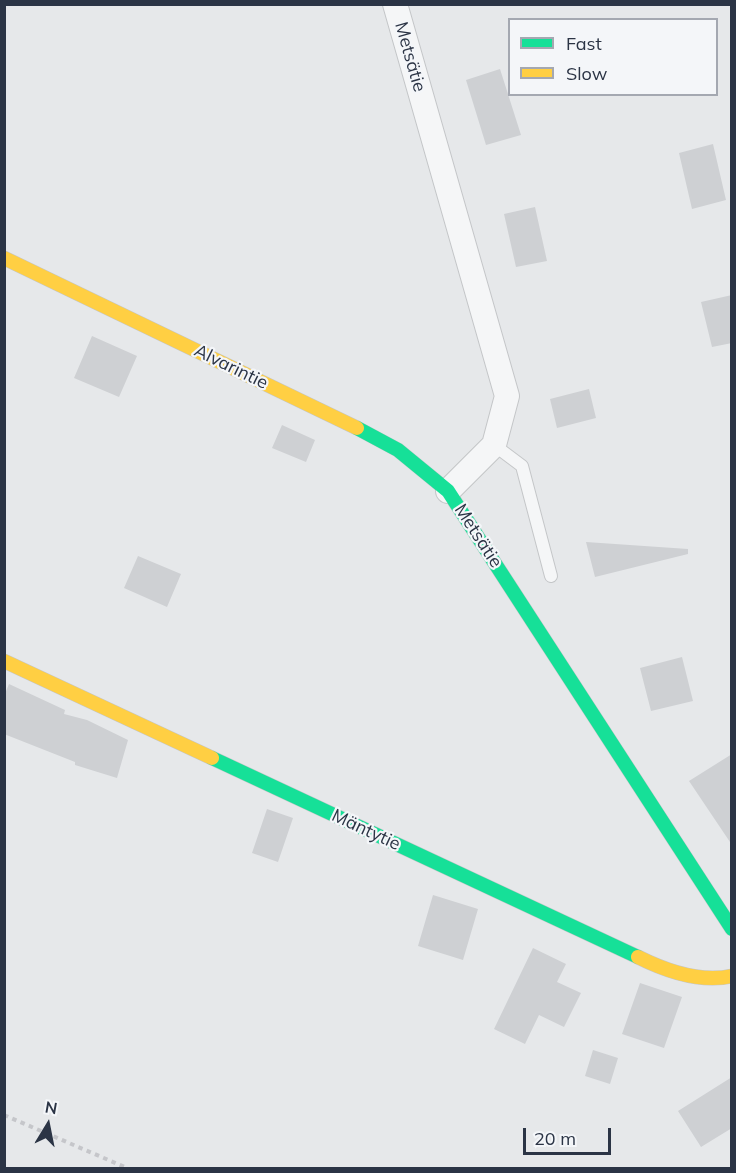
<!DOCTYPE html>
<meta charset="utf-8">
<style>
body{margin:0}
#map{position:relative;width:736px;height:1173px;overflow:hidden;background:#e6e8ea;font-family:Mulish,sans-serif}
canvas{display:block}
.frame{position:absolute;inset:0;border:6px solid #2b3445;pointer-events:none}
.legend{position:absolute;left:508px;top:18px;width:210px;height:78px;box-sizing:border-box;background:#f4f6f9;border:2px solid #a4a8b1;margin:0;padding:8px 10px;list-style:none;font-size:18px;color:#2b3445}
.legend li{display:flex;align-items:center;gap:12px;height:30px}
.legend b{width:30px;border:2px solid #a4a8b1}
.north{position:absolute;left:18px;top:1095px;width:60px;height:60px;-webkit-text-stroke:4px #f4f6f9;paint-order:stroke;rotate:10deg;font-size:16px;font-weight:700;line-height:24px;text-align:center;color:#2b3445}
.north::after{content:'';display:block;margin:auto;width:21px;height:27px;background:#2b3445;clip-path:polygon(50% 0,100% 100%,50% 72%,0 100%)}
.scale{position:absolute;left:523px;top:1128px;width:88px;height:27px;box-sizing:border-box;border:3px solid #2b3445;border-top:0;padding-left:8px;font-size:18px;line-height:21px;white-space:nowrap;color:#2b3445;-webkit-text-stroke:4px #f4f6f9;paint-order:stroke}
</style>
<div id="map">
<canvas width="736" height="1173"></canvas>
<div class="frame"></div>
<ul class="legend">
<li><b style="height:8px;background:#16e098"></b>Fast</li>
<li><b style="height:8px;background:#ffcf43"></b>Slow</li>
</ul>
<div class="north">N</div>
<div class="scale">20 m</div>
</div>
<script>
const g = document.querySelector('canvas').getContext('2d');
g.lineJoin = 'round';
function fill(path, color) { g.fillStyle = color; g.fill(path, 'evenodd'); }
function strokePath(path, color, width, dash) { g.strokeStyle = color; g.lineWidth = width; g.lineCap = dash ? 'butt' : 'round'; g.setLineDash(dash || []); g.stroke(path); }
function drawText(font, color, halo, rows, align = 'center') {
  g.font = font + ' Mulish,sans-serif'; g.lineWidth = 4.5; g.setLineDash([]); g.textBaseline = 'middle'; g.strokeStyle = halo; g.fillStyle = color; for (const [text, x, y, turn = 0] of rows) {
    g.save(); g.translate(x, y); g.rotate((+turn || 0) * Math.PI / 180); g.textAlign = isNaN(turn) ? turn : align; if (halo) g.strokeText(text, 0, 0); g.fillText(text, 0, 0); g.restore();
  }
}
fill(new Path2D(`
 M 500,69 L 521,135 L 486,145 L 466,80 Z
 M 713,144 L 726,200 L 692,209 L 679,153 Z
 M 535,207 L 547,261 L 516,267 L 504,214 Z
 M 732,295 L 732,343 L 712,347 L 701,302 Z
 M 92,336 L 137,356 L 119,397 L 74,378 Z
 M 589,389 L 596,418 L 557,428 L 550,399 Z
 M 282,425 L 315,440 L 306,462 L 272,448 Z
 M 586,542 L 688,549 L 688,554 L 595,577 Z
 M 138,556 L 181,574 L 167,607 L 124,588 Z
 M 682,657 L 693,701 L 651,711 L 640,668 Z
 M 9,684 L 65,710 L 64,714 L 87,720 L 128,740 L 117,778 L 75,765 L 75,762 L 4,734 L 4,696 Z
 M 732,754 L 732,845 L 689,781 Z
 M 267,809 L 293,818 L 278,862 L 252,853 Z
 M 433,895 L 478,909 L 463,960 L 418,946 Z
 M 533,948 L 566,964 L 557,982 L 581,993 L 564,1027 L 539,1015 L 525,1044 L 494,1029 Z
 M 640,983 L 682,997 L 664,1048 L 622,1034 Z
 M 593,1050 L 618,1058 L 610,1084 L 585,1076 Z
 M 732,1077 L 732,1128 L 701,1147 L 678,1111 Z`), '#ced0d3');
const lane = new Path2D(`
 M 494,445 L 522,466 L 551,576`);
const street = new Path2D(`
 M 395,4 L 507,396 L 494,445 L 448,491`);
const fast = new Path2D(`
 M 357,428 L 398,450 L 448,491 L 732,929
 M 212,758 L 638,957`);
const slow = new Path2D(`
 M 4,258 L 357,428
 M 4,661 L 212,758
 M 638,957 C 666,971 701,983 732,976`);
strokePath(lane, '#c4c6c8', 14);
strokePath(street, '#c4c6c8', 26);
strokePath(fast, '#c4c6c8', 15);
strokePath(slow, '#c4c6c8', 15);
strokePath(new Path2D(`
 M 4,1115 L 127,1168`), '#c5c6ca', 4, [4.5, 4.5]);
strokePath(lane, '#f5f6f7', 12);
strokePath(street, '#f5f6f7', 24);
strokePath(fast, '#16e098', 14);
strokePath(slow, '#ffcf43', 14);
drawText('18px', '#2b3445', '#f4f6f9', [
 ["Metsätie",410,57,74],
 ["Alvarintie",231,367,26],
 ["Metsätie",478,536,57],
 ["Mäntytie",366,830,25]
]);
</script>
